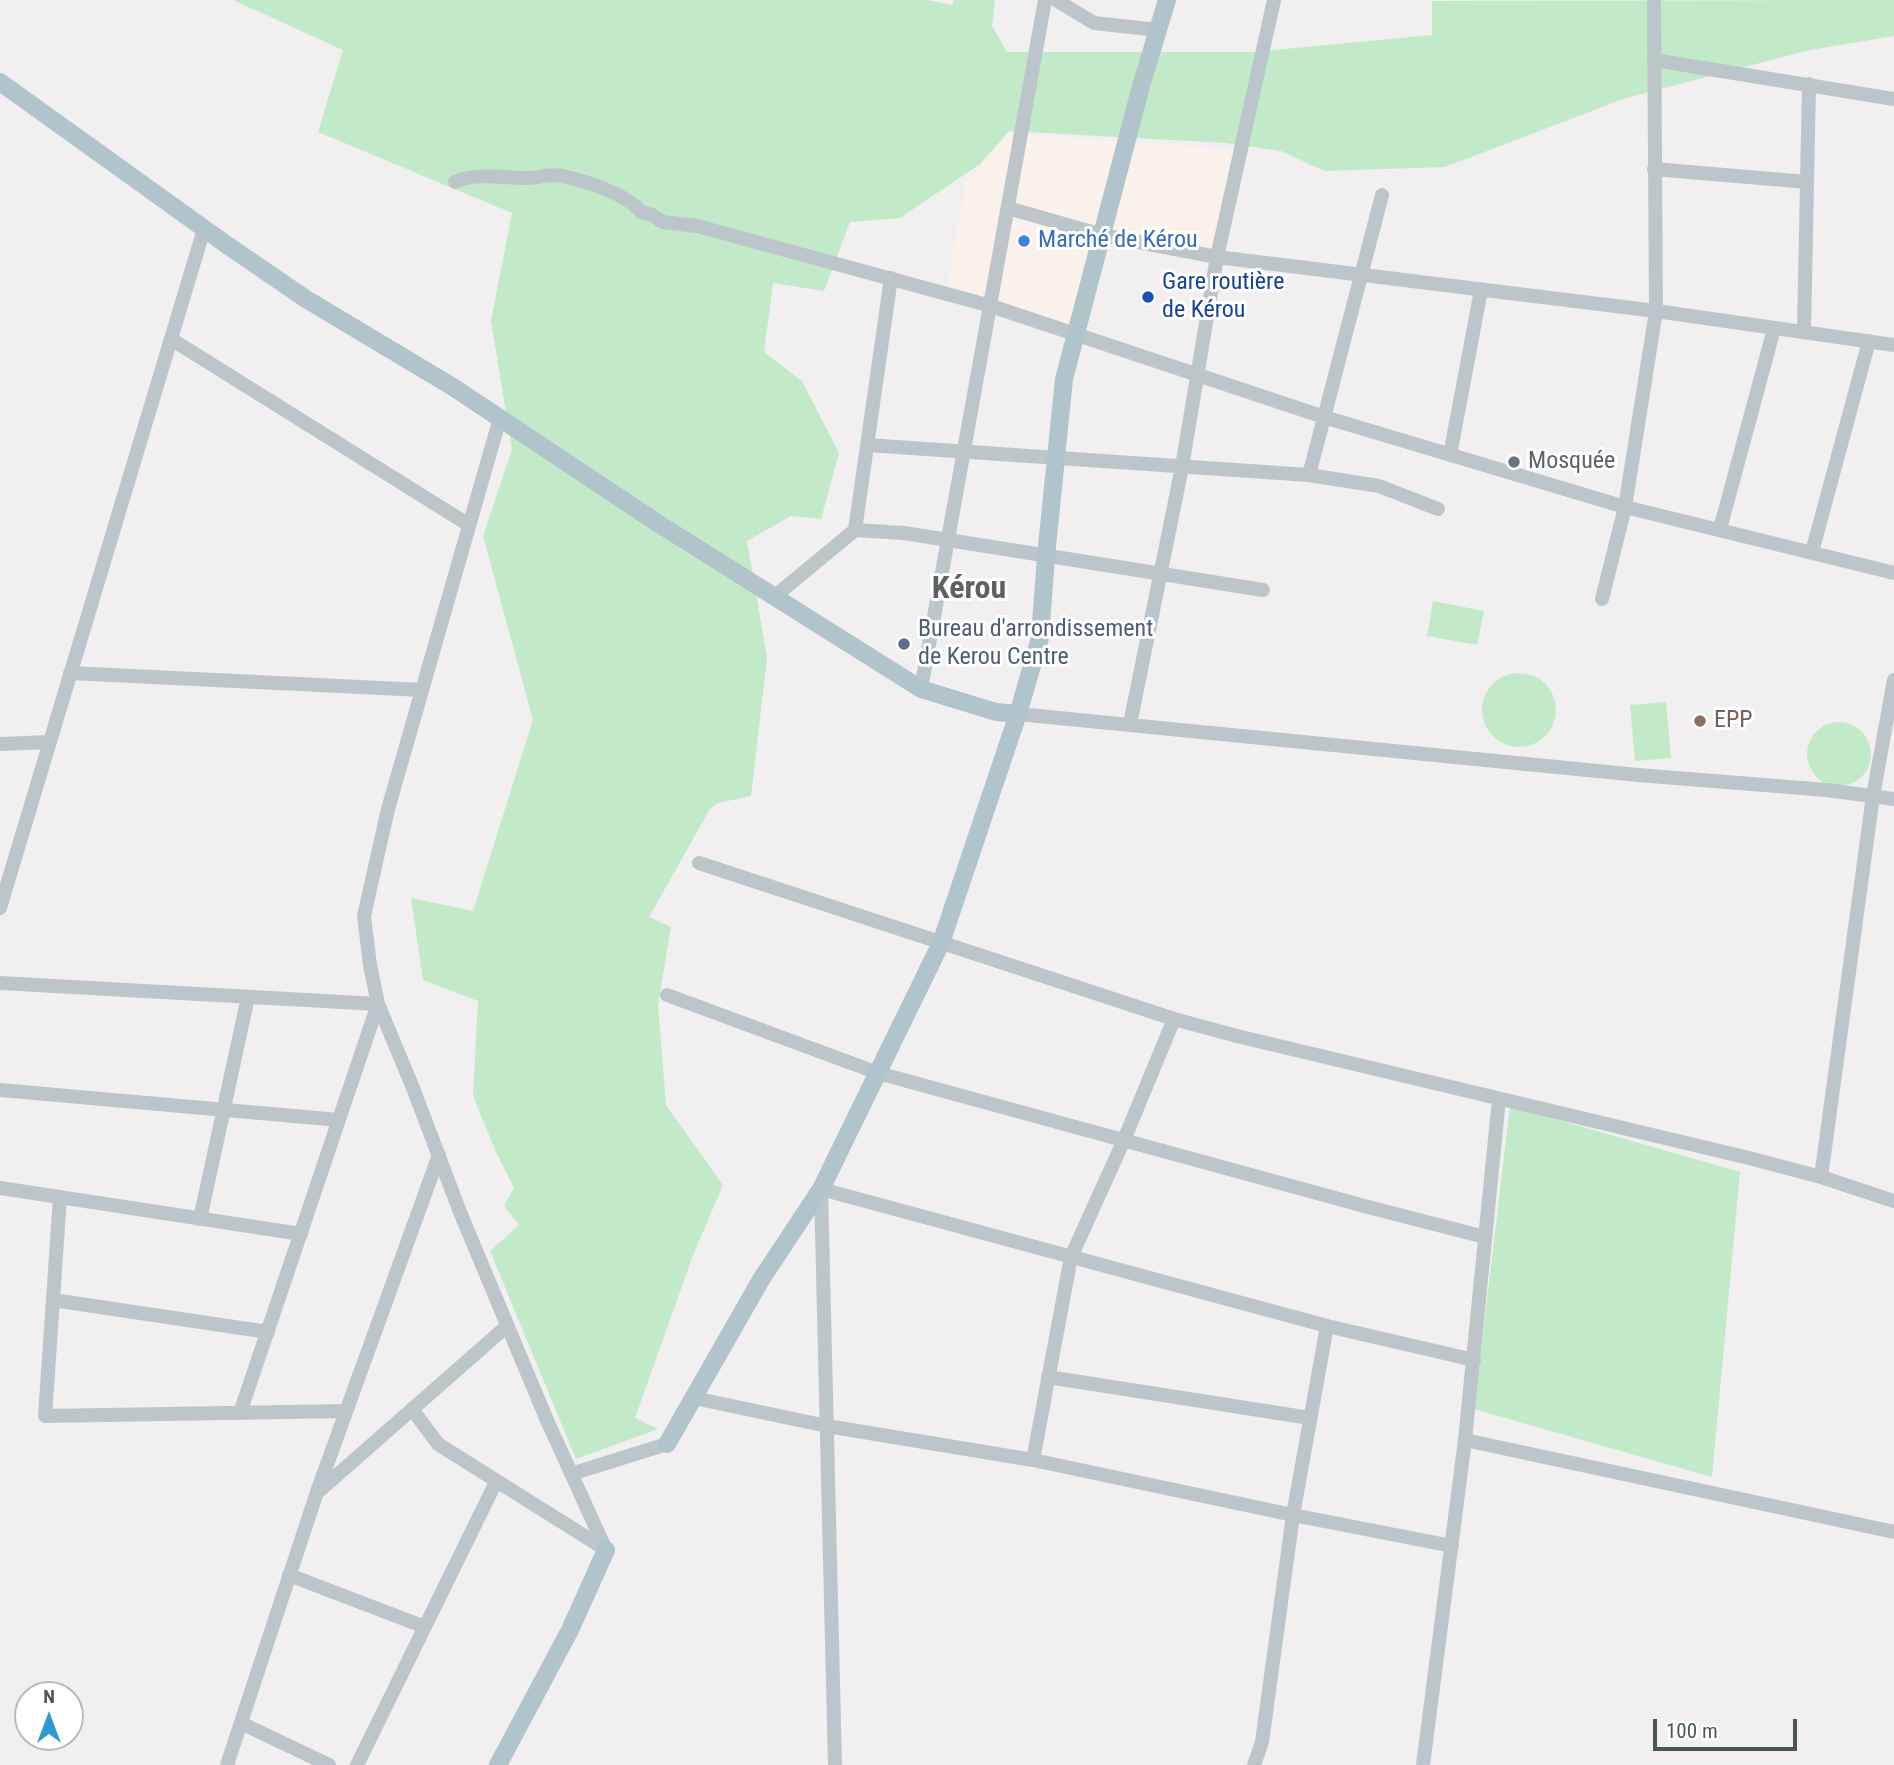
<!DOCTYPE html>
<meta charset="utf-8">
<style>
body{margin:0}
#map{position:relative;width:1894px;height:1765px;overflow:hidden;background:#f1eff0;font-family:"Roboto Condensed",sans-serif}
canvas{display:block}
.north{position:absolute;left:14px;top:1681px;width:70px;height:70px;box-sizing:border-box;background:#fff;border:2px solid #b6bbbd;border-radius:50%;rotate:0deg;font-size:19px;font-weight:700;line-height:28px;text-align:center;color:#49565a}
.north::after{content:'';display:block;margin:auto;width:24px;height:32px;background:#2e9acd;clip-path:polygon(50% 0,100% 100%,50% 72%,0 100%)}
.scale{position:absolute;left:1653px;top:1719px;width:144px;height:32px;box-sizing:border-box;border:4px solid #49565a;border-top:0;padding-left:9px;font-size:21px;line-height:24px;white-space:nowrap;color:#49565a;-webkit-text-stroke:5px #fff;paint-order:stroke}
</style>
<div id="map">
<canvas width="1894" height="1765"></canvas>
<div class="north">N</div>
<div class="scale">100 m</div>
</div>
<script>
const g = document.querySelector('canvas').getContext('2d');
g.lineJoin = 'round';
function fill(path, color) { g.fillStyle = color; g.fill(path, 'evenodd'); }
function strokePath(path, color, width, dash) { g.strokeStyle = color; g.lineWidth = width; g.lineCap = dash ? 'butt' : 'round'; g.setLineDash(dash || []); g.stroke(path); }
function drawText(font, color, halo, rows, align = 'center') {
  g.font = font + ' "Roboto Condensed",sans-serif'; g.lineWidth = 6; g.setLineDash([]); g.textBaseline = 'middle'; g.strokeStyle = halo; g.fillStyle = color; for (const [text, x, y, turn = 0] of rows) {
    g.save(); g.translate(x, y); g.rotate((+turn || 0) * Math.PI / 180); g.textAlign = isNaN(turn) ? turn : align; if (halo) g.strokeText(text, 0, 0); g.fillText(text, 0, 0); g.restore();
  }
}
fill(new Path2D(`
 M 1009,133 L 1238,150 L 1215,252 L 1095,229 L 1073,326 L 947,290 L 966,183 Z`), '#faf2ea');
fill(new Path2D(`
 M 233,0 L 927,0 L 952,5 L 954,0 L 995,0 L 992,26 L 1007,52 L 1253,52 L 1432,35 L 1432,1 L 1894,0 L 1894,36 L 1810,50 L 1626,98 L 1445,167 L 1324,171 L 1281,151 L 1226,143 L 1009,131 L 980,164 L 900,218 L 850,222 L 824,291 L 773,283 L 764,352 L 802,381 L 839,453 L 821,519 L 791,516 L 747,541 L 767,658 L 751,796 L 718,803 L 710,809 L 649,917 L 671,927 L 658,1005 L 666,1105 L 723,1185 L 693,1255 L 635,1418 L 658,1429 L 576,1459 L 490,1251 L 519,1225 L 504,1206 L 514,1188 L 496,1152 L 473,1096 L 478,1001 L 423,980 L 411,898 L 473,911 L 533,720 L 483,536 L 512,449 L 491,321 L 512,213 L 318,132 L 343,50 Z
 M 1433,601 L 1484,611 L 1477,645 L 1427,636 Z
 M1482 710a37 37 0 1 1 74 0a37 37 0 1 1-74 0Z
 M 1666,702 L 1671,758 L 1635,761 L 1630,705 Z
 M1807 754a32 32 0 1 1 64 0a32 32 0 1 1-64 0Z
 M 1510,1106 L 1740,1172 L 1712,1477 L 1474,1409 Z`), '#c2eac8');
strokePath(new Path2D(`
 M 1056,0 L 1094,23 L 1158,30
 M 1654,60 L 1894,99
 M 1654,169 L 1807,182
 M 455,182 C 478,172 501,178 525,178 C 537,178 551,173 563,176 C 585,181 627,194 641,212 L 652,215 L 663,222 L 697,226 L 991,306 L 1324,417 L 1625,507 L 1894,573
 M 1008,208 L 1102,235 L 1217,257 L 1656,311 L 1894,345
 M 1804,332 L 1809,84
 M 171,339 L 469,525
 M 500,418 L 388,809 L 364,916 L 370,965 L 378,1004 L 413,1088 L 460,1212 L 546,1418 L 606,1550
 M 867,445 L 1309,475 L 1379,486 L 1438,509
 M 1450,455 L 1481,290
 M 1309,475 L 1382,195
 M 1720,529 L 1774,329
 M 855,530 L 904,533 L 1263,590
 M 1812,552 L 1869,341
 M 774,597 L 855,530 L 891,278
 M 1602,599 L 1625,507 L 1656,311 L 1654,0
 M 70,673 L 422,690
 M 921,689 L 1045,0
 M 1018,714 L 1638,775 L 1827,790 L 1894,799
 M 1130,724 L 1182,467 L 1217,257 L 1274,0
 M 0,744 L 50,742
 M 699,863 L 1174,1019 L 1237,1036 L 1749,1158 L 1821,1177 L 1894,1201
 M 0,908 L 204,229
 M 0,983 L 378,1004 L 240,1413
 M 667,995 L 878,1073 L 1368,1207 L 1485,1237
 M 0,1090 L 339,1120
 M 1821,1177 L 1873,796 L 1894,680
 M 0,1188 L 301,1234
 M 60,1197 L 45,1416 L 346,1411
 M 200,1219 L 248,997
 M 53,1300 L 268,1332
 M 1048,1377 L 1310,1418
 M 694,1398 L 827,1426 L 1033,1460 L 1293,1515 L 1452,1546
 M 412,1409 L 438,1444 L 605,1549
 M 1465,1440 L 1894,1532
 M 1033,1460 L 1071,1257 L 1124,1140 L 1174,1019
 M 571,1474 L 667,1444
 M 319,1491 L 507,1326
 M 289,1575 L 425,1627
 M 241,1723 L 329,1765
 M 227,1765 L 317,1492 L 439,1155
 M 357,1765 L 496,1482
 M 835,1765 L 821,1189 L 1327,1326 L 1474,1360
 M 1254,1765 L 1262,1742 L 1293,1515 L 1327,1326
 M 1423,1765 L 1465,1440 L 1499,1099`), '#bcc6ca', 14);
strokePath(new Path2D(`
 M 0,82 L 227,245 L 306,299 L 453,387 L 659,524 L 921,689 L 996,712 L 1018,714
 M 667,1444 L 762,1278 L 821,1189 L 941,943 L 1018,714 L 1040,638 L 1046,556 L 1064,379 L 1141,86 L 1167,0
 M 498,1765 L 570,1630 L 606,1550`), '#b2c4cb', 18);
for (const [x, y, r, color] of [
 [1024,241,7,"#3f7fe0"],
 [1148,297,7,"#1a4fb4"],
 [1514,462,7,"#6b7280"],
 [904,644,7,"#5c6f8a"],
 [1700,721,7,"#8d6e63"]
]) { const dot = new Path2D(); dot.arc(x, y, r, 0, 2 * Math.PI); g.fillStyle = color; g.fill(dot); strokePath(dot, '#fff', 2.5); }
drawText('24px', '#366cbe', '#fff', [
 ["Marché de Kérou",1038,241]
], 'left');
drawText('24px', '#164399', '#fff', [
 ["Gare routière",1162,283],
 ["de Kérou",1162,311]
], 'left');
drawText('24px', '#5b616d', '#fff', [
 ["Mosquée",1528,462]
], 'left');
drawText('24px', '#4e5e75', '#fff', [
 ["Bureau d'arrondissement",918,630],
 ["de Kerou Centre",918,658]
], 'left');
drawText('24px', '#785e54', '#fff', [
 ["EPP",1714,721]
], 'left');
drawText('bold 32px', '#5c6163', '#fff', [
 ["Kérou",969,590]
]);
</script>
